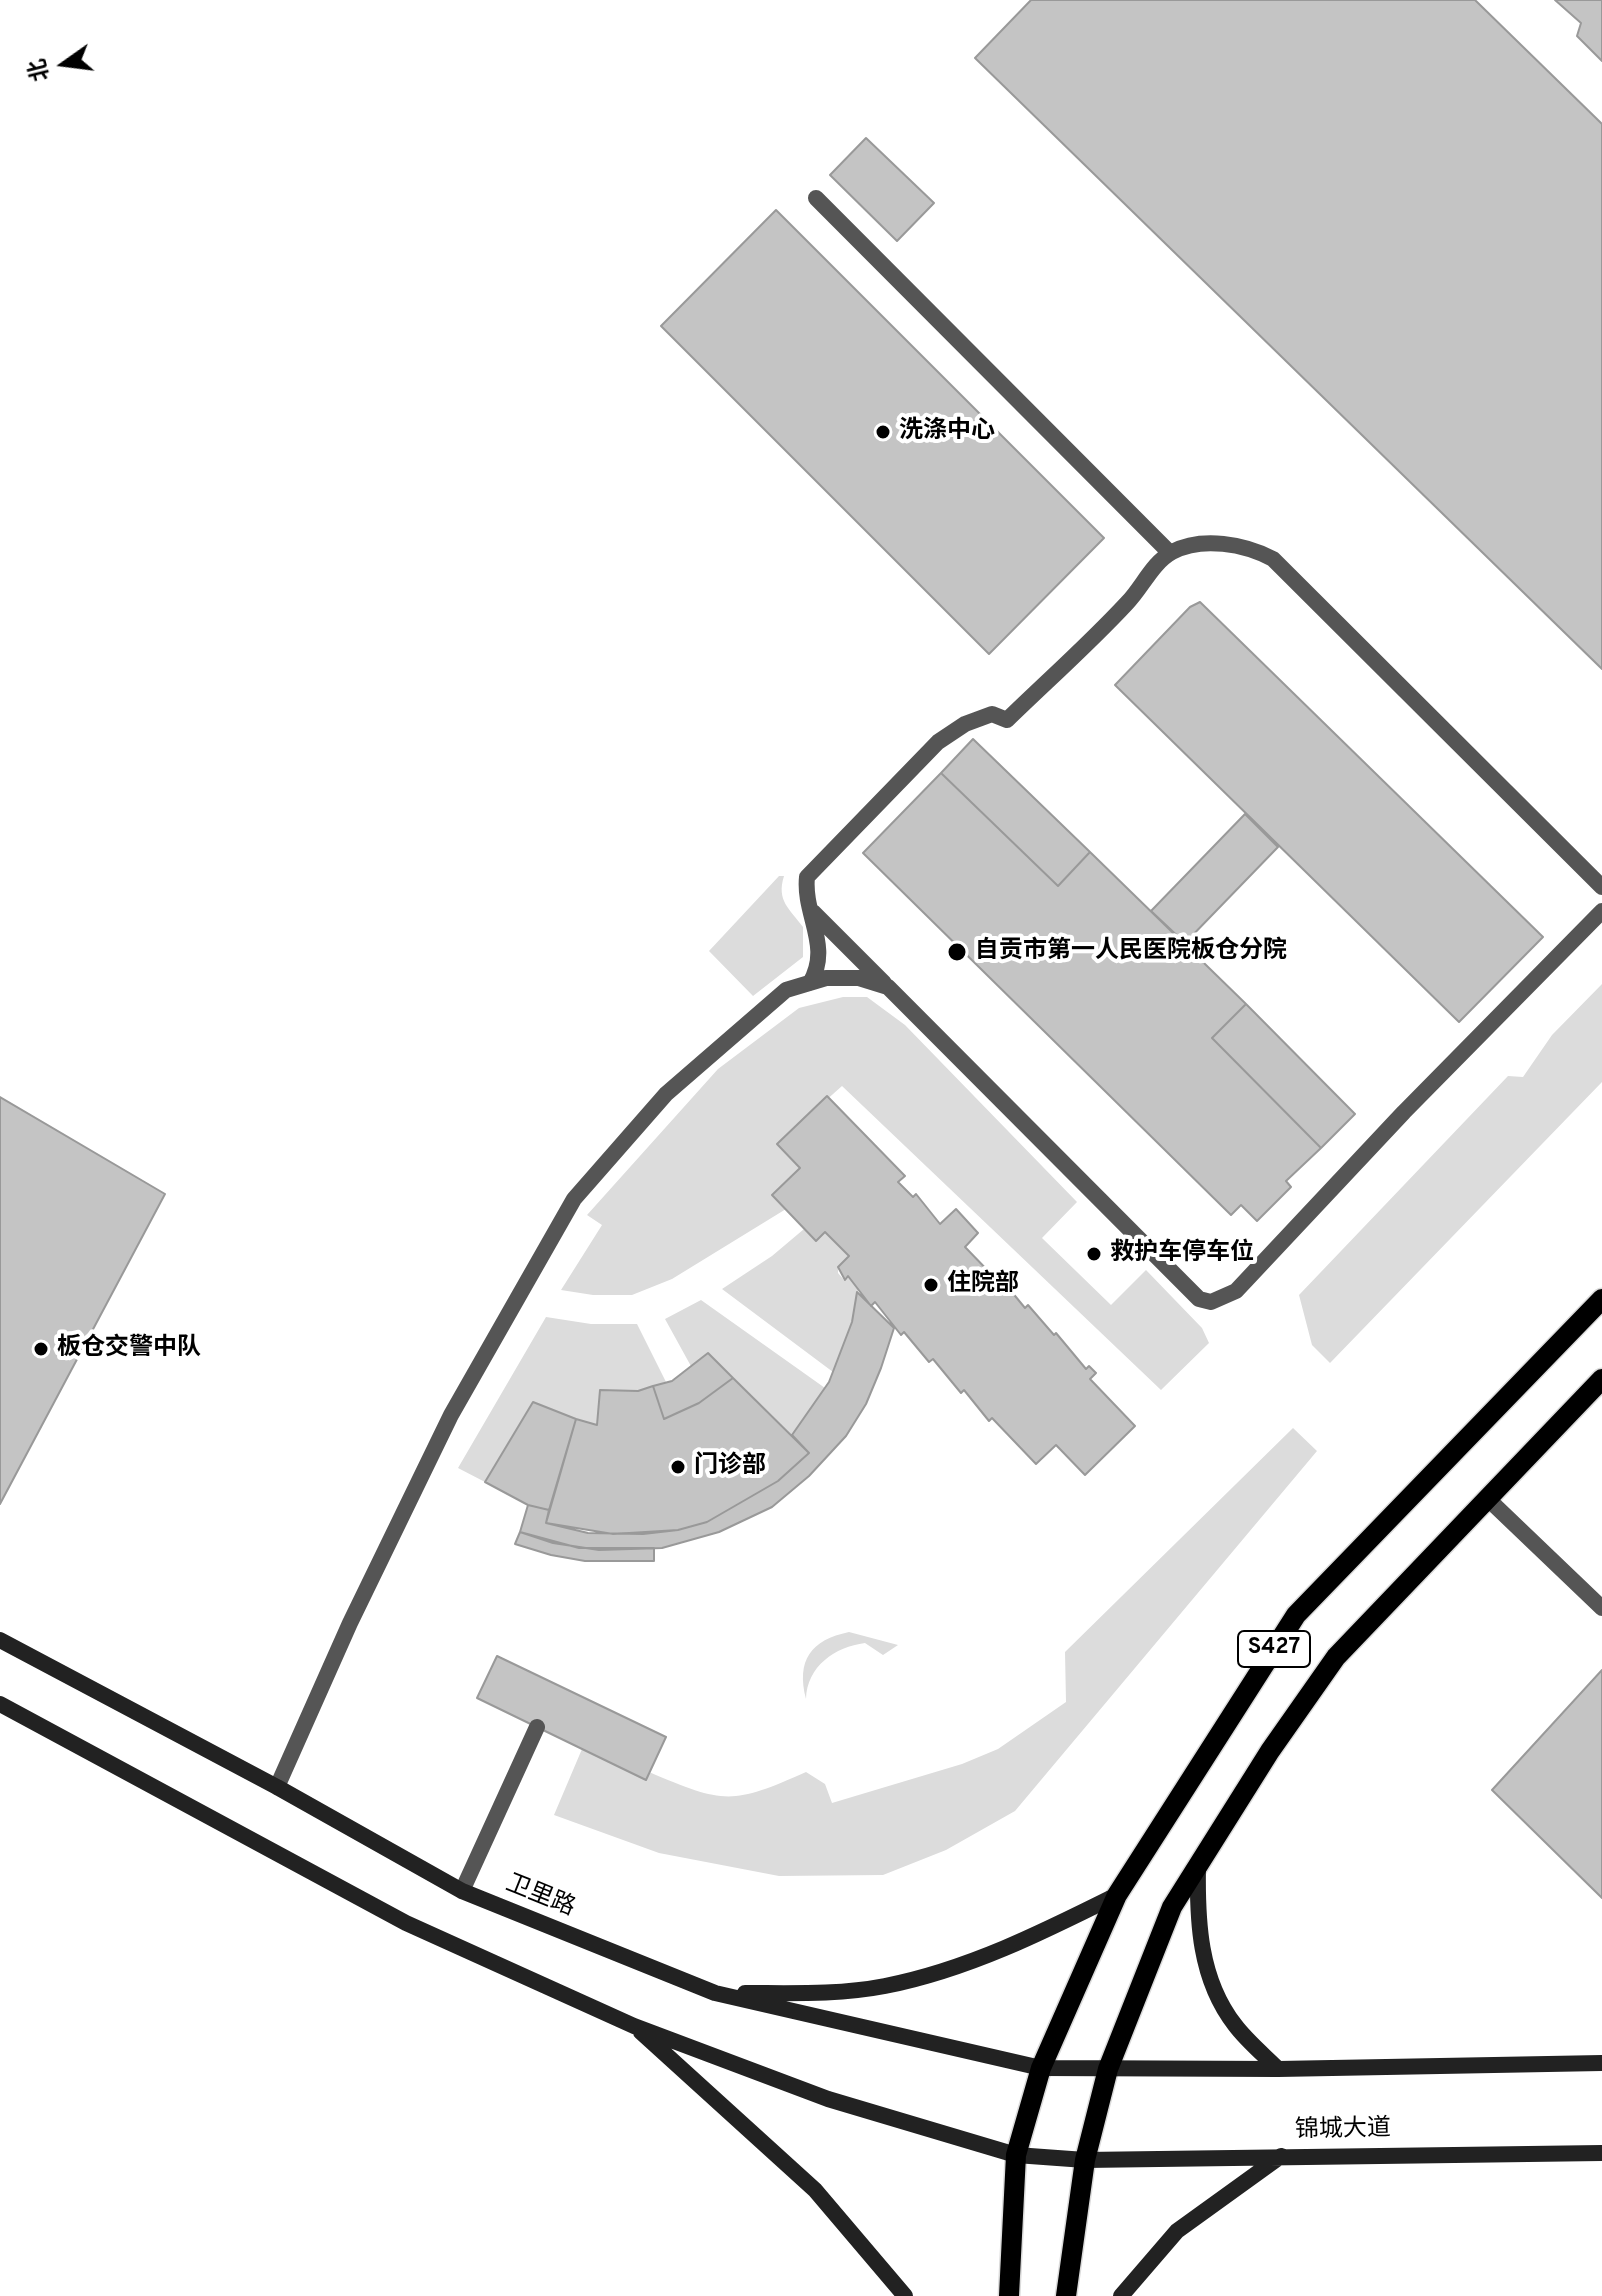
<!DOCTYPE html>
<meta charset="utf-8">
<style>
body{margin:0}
#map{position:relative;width:1602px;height:2296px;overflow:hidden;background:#fff;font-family:Overpass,"Noto Sans SC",sans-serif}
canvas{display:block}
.north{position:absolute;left:24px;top:24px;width:80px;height:80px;-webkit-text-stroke:6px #fff;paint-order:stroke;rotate:256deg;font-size:22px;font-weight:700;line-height:32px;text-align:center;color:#000}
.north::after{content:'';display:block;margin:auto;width:28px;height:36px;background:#000;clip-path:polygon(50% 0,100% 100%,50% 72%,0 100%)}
</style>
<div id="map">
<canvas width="1602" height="2296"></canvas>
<div class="north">北</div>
</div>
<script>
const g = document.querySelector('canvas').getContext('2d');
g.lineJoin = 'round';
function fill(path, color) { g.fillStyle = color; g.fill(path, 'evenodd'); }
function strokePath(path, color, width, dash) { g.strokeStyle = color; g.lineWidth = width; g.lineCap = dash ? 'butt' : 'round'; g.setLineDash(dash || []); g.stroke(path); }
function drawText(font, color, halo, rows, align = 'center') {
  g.font = font + ' Overpass,"Noto Sans SC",sans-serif'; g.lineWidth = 8; g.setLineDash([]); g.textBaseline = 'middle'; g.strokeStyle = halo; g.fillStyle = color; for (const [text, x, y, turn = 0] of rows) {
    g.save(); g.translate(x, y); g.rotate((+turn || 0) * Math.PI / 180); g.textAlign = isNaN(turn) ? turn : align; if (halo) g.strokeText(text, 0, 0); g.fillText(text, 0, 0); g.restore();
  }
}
fill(new Path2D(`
 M 779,876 L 784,876 C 776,901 790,909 803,927 L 803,957 L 753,996 L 709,951 Z
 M 1602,984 L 1602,1082 L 1330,1363 L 1312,1345 L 1299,1295 L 1508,1076 L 1523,1077 L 1552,1035 Z
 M 843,997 L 867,997 L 905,1025 L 1077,1202 L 1042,1238 L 1111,1305 L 1146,1270 L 1202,1328 L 1209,1343 L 1161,1390 L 842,1086 L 777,1144 L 800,1168 L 786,1209 L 672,1279 L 632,1295 L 593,1295 L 561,1290 L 602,1225 L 587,1215 L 718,1069 L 799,1008 Z
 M 804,1229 L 816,1241 L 825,1232 L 849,1256 L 838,1266 L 838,1273 L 844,1280 L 848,1276 L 859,1287 L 852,1322 L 833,1372 L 722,1289 L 772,1256 Z
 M 701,1300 L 825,1388 L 792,1435 L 708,1353 L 692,1368 L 665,1319 Z
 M 546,1317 L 591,1324 L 637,1324 L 666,1382 L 638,1391 L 601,1390 L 597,1425 L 566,1417 L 533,1402 L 485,1482 L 458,1468 Z
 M 1293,1428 L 1317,1451 L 1015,1811 L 946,1850 L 883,1875 L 779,1876 L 659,1853 L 554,1815 L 582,1749 L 645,1780 L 649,1772 C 724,1804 732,1805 806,1772 L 825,1784 L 832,1803 L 962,1764 L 998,1749 L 1066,1702 L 1065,1652 Z
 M 849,1632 L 898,1645 L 883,1655 L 865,1643 C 835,1647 807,1666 806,1699 C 796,1660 811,1640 849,1632 Z`), '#dcdcdc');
const building = new Path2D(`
 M 1031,0 L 1475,0 L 1602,124 L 1602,669 L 975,58 Z
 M 1555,0 L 1602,0 L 1602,61 L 1577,36 L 1581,23 Z
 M 866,138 L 934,203 L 897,241 L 830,175 Z
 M 776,210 L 1104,538 L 989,654 L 661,326 Z
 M 1200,602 L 1543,937 L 1459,1022 L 1115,685 L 1190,607 Z
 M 973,739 L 1090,852 L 1058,886 L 941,773 Z
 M 941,773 L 1058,886 L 1090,852 L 1246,1004 L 1212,1038 L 1321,1148 L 1286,1181 L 1291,1187 L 1257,1221 L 1241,1205 L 1231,1215 L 863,853 Z
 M 1245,814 L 1278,847 L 1185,943 L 1151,911 Z
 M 1246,1004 L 1355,1114 L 1321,1148 L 1212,1038 Z
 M 827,1096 L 905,1176 L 898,1182 L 913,1197 L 916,1194 L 940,1224 L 956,1209 L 978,1233 L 965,1247 L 994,1277 L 997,1274 L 1025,1308 L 1028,1305 L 1054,1335 L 1056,1333 L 1086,1369 L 1089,1366 L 1096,1373 L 1090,1379 L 1135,1426 L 1085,1475 L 1056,1445 L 1036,1464 L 992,1418 L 989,1421 L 964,1390 L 961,1393 L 933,1359 L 929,1362 L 904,1332 L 901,1335 L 875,1302 L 871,1306 L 848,1276 L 845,1280 L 838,1267 L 849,1256 L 825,1232 L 816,1241 L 772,1195 L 800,1168 L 777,1144 Z
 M 0,1097 L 165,1194 L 0,1504 Z
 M 857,1292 L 894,1328 L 881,1368 L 866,1404 L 846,1436 L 809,1476 L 772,1507 L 719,1532 L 662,1548 L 599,1550 L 553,1543 L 520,1532 L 528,1505 L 549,1510 L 546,1523 L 588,1533 L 643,1534 L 678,1530 L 707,1522 L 778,1481 L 809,1453 L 792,1435 L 829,1382 L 852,1322 Z
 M 708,1353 L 733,1378 L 699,1403 L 664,1419 L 653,1386 L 672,1381 Z
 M 733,1378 L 809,1453 L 778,1481 L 707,1522 L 678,1530 L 613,1534 L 546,1523 L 576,1419 L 597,1425 L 600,1390 L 638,1391 L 653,1386 L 664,1419 L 699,1403 Z
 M 533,1402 L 576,1419 L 549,1510 L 528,1505 L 485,1482 Z
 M 520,1532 L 579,1548 L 654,1548 L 654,1561 L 585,1561 L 551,1555 L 515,1544 Z
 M 497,1656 L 666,1737 L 646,1780 L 477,1698 Z
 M 1602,1670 L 1602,1898 L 1492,1790 Z`);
fill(building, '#c4c4c4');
strokePath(building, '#999', 2);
const primary = new Path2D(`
 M 1009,2296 L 1016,2155 L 1041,2068 L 1117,1895 L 1296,1615 L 1602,1299
 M 1066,2296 L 1085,2160 L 1108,2069 L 1172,1907 L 1270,1751 L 1336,1657 L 1602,1379`);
strokePath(primary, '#dbdbdb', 23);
strokePath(new Path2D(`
 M 816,198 L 1170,553
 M 813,912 L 884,983
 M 810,983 C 832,946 803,915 807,877 L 938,742 L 965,724 L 992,714 L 1007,720 C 1047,681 1089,644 1127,603 C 1142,588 1152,563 1172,552 C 1202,536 1245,544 1273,559 L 1602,887
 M 1487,1498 L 1602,1608
 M 277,1787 L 350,1623 L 451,1415 L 574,1199 L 666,1094 L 786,990 L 826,978 L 859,978 L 888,987 L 1199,1299 L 1211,1302 L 1236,1291 L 1404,1112 L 1602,911
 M 462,1891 L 537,1727`), '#555', 16);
strokePath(new Path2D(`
 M 0,1640 L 277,1787 L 462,1891 L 715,1993 L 1041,2068 L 1278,2069 L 1602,2063
 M 0,1704 L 406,1923 L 634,2026 L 828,2099 L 1016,2155 L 1085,2160 L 1602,2153
 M 1198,1865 C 1197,1920 1199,1979 1235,2025 C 1247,2041 1264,2055 1278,2069
 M 745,1993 C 791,1993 839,1995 885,1986 C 967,1970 1043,1932 1117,1895
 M 641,2032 L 815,2190 L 905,2296
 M 1121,2296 L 1177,2231 L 1281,2156`), '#222', 16);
strokePath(primary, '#000', 20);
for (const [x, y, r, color] of [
 [883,432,8,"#000"],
 [957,952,10,"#000"],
 [1094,1254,8,"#000"],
 [931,1285,8,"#000"],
 [41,1349,8,"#000"],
 [678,1467,8,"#000"]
]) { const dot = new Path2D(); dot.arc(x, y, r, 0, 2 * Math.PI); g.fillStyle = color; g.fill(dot); strokePath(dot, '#fff', 3); }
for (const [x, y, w] of [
 [1274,1649,72]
]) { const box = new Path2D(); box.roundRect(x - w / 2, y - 18, w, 36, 6); g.fillStyle = '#fff'; g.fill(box); strokePath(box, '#000', 2); }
drawText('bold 22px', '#000', null, [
 ["S427",1274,1649]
]);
drawText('bold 24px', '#000', '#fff', [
 ["洗涤中心",899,432],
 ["自贡市第一人民医院板仓分院",975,952],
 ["救护车停车位",1110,1254],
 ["住院部",947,1285],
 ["板仓交警中队",57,1349],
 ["门诊部",694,1467]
], 'left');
drawText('24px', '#000', '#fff', [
 ["卫里路",540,1897,22],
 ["锦城大道",1343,2131,-1]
]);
</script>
